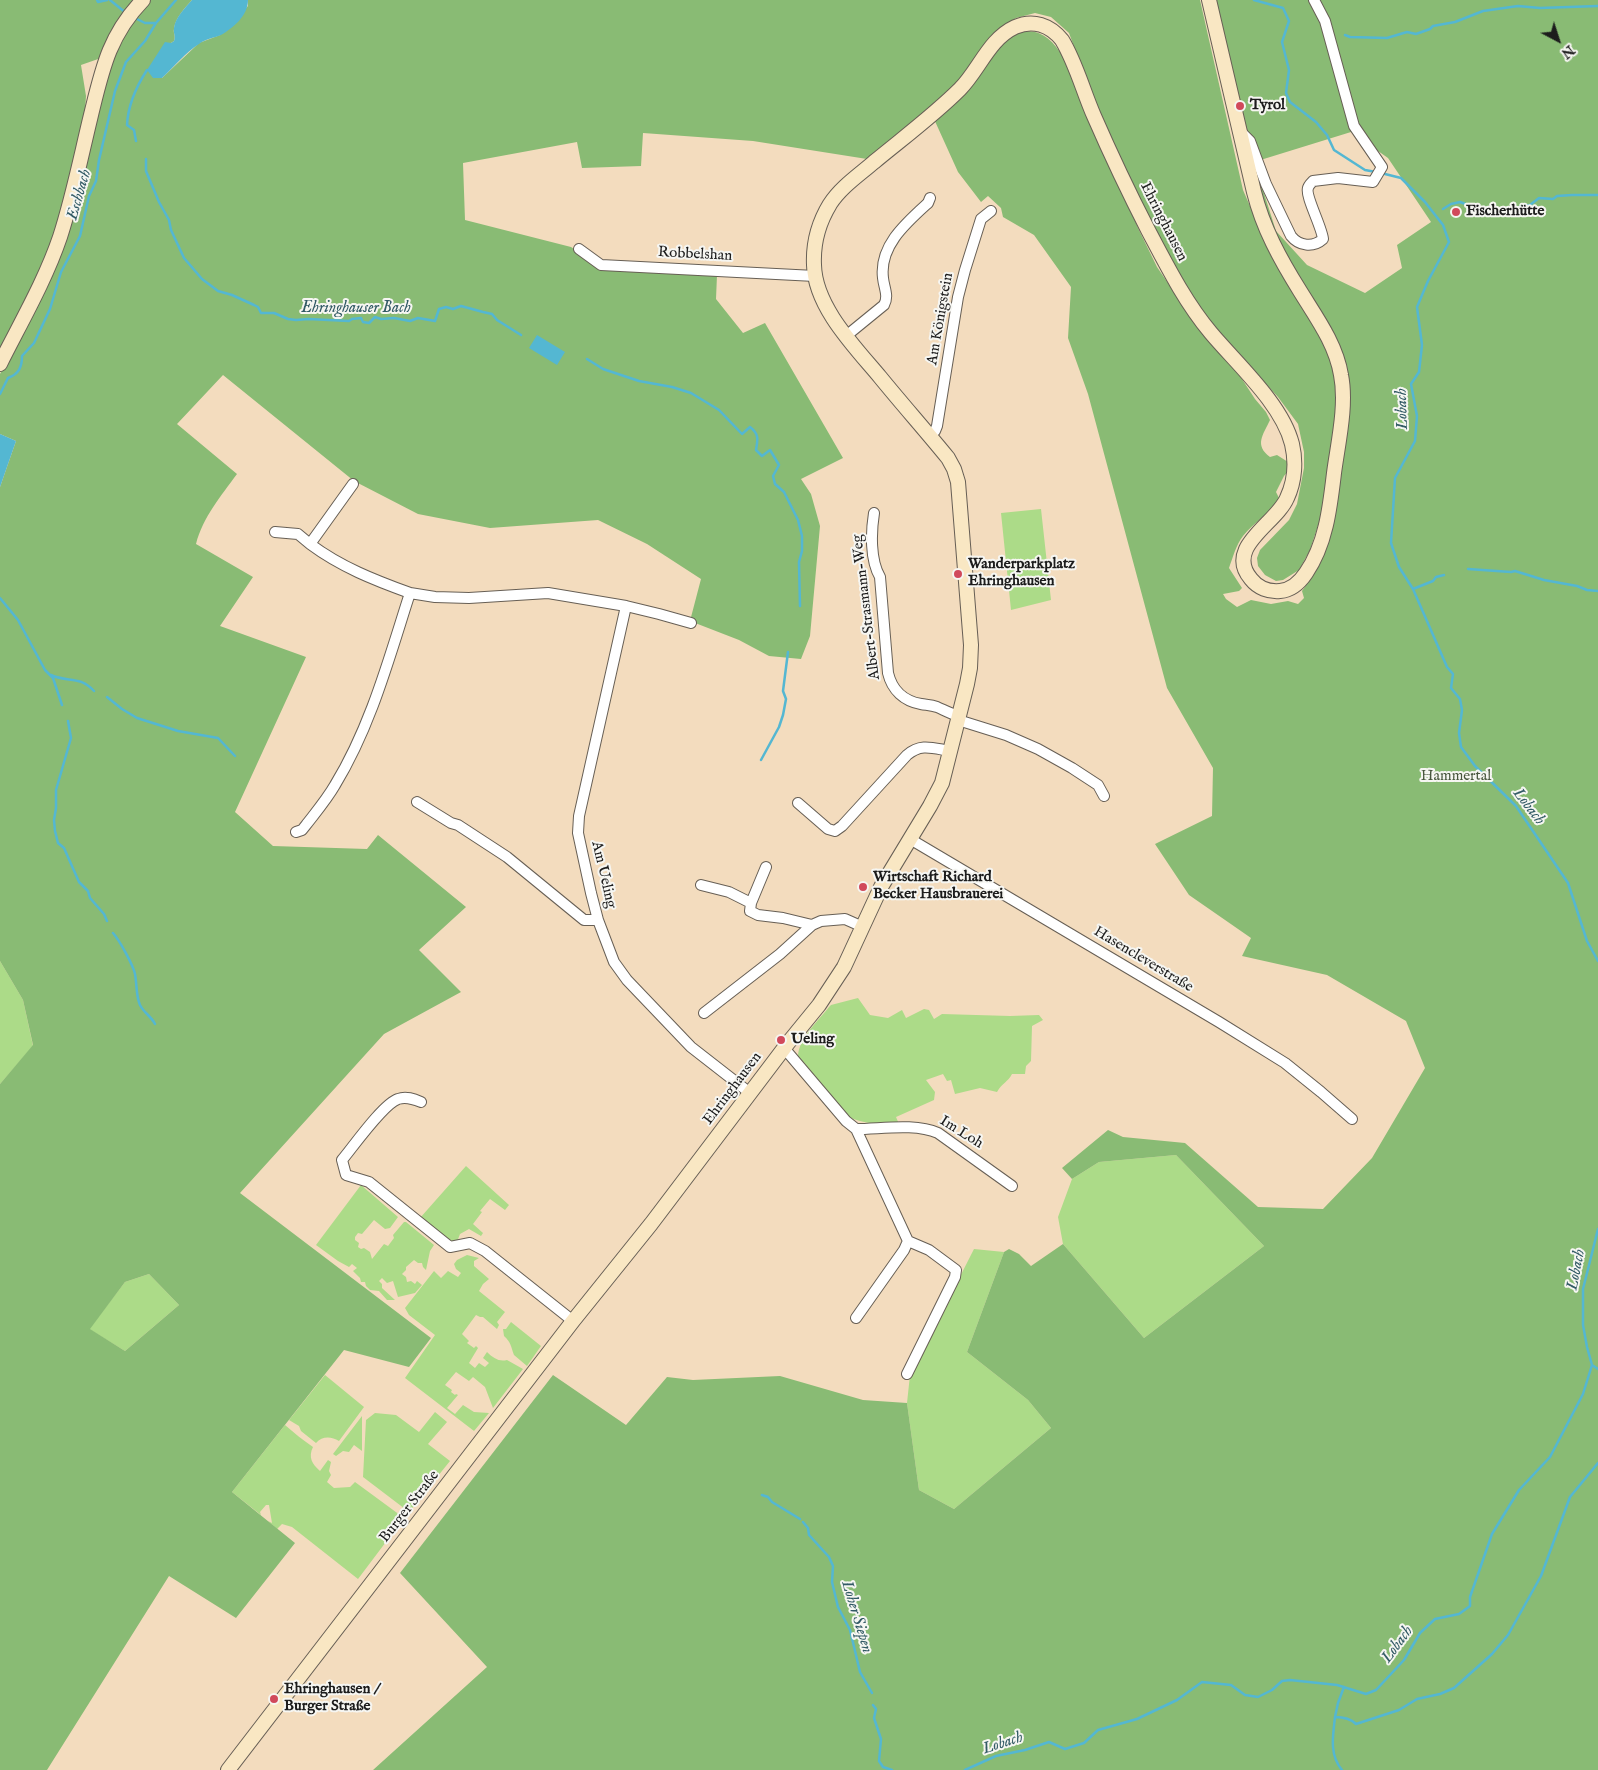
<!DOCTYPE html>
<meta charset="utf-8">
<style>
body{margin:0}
#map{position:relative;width:1598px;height:1770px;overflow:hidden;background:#f3dcbe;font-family:"IM FELL English",serif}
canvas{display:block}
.north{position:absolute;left:1533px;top:15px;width:50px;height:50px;-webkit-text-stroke:4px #f6f6f2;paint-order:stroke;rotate:140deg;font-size:14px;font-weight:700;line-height:20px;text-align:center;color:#1c1c1c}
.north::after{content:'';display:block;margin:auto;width:18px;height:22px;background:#1c1c1c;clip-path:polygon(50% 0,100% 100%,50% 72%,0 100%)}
</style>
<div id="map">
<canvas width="1598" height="1770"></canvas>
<div class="north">N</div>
</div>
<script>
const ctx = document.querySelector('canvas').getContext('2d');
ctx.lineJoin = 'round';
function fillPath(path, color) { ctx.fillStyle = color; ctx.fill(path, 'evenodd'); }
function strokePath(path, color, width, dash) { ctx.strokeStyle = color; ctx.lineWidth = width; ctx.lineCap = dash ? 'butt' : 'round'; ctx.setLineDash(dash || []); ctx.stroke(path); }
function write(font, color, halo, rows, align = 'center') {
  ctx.font = font + ' "IM FELL English",serif'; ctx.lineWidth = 4; ctx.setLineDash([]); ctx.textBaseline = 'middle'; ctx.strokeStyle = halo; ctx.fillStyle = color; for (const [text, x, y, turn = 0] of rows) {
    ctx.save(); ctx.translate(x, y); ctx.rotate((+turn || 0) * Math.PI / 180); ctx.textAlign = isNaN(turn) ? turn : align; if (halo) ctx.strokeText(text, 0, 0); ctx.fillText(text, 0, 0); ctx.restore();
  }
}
fillPath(new Path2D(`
 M1041,509L1051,600L1011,610L1001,513Z
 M0,961L23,1000L33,1046L0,1084Z
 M858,998L870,1015L888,1018L902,1010L906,1018L924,1009L929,1010L934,1019L942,1014L1010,1016L1039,1015L1043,1020L1032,1026L1031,1061L1026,1066L1025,1074H1012C1008,1082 1002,1083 997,1092L980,1088L955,1094L951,1080L947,1081L943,1074L926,1080L935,1092L934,1100L896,1117L899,1124C882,1125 864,1124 849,1117L798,1056C799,1038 818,1021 829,1007L831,1005Z
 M1176,1155L1264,1246L1144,1338L1063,1244L1058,1217L1072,1179L1099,1162Z
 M466,1166L509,1205L505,1210L490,1199L480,1211L482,1212L473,1224L483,1233L481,1236L469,1229L460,1234L457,1242C444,1241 430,1226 420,1218Z
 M361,1185L398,1217L390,1228L385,1229L374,1220L362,1234L358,1233L355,1237V1240L359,1243L358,1247L361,1249L364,1248L370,1252L372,1259L384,1244L388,1246L394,1238L393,1235L404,1222H406L434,1245L430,1251L426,1270L423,1267L422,1263H418L414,1260L406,1267V1270L402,1274L406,1277L407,1282L411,1281L415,1284L417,1281L422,1285L415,1293L398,1297L393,1281L387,1283L382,1278L379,1281L382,1284V1288L395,1300H387L379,1291L370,1290L366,1286L365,1282H361L360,1278L353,1271L357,1268L352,1264L349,1267L338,1261L316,1245Z
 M974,1249L1004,1252L967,1352L1028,1400L1051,1428L954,1509L919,1490L907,1403L910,1375Z
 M467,1255L479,1258L474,1261V1266L489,1279L483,1284L479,1291L505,1312L497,1322L499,1325L497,1329L483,1317H480L476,1315L462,1334L469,1341L467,1343L474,1348L476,1346L478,1348L469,1363L475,1368L479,1363L485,1367L489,1363L483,1358L487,1352C493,1358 499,1362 507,1360L523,1369L493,1408L485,1387L473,1377L469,1381L456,1372L445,1385L452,1390L451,1392L455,1395L456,1394L458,1395L447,1408L455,1414L463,1405L474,1412L489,1413L474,1431L405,1378L435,1335L409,1315L405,1308L434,1271L441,1278L448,1271L458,1277L461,1273L456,1269L454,1264L457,1260Z
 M149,1274L179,1305L125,1351L89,1329L125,1282Z
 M511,1322L541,1346L527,1366L514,1355C511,1347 511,1342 504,1336L503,1329H506Z
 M325,1375L364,1407L339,1441C331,1436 322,1436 316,1443L301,1431L299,1426L289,1420Z
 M435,1412L447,1422L428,1444L450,1461L409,1512L363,1477L366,1420L375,1413L396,1415L419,1432Z
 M362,1416V1451L354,1445L349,1452L343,1451L336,1456L333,1454Z
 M285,1425C294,1433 303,1440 313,1447C308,1457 312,1464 320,1471L328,1460L331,1462L329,1471L331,1475L327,1482L334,1488L350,1487L355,1482L404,1518L358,1579L292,1527L282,1524L277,1529L268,1521L272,1523L269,1505H266L260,1512L261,1515L232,1492Z`), '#acdb88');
fillPath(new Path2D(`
 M0,0H137L101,58L81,65L86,96L84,127L57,230L47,256L0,353Z
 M151,0H192C185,8 175,18 174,29C173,33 176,36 174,41L171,43L153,78H162L199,43L220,35L248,6V0H1200L1243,190L1269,250L1329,353L1338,392L1323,510L1310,550L1299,570L1283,580L1276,581L1265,575L1258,566L1257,558L1260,550L1289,520L1297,504L1304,468V452L1298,424L1278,397L1201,314L1159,241L1103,125L1069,33L1051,17L1035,13L1016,18L1003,26L990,38L969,69L948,94L867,159L753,141L643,133L641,166L582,168L577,142L463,163L465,220L571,247L601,267L717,275L716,299L743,333L765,323L843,458L801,479L811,494L820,526L810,636L801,659L769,656L739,640L690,621L701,579L647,544L598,520L490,528L418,514L354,481L223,375L177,424L237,474C221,496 203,517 196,544L253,577L220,626L306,657L235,812L273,846L367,849L378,835L466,907L419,950L461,992L384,1034L240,1193L431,1338L409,1367L344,1350L232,1492L295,1543L236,1618L169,1576L47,1770H0V1084L33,1045L23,1000L0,961V487L16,441L0,434V374L41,292L82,177L114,51L126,30ZM149,1274L179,1305L125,1351L90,1329L125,1282Z
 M1214,0H1598V1770H373L487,1667L400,1573L553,1375L626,1425L667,1377L693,1380L780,1376L863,1400L907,1403L919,1490L954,1509L1051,1428L1028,1400L967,1352L1004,1252L1009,1249L1019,1254L1031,1266L1063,1244L1144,1338L1264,1246L1176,1155L1099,1162L1072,1179L1062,1168L1108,1130L1123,1137L1185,1143L1258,1207L1323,1209L1372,1158L1425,1068L1406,1021L1327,975L1242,956L1251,938L1189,895L1155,844L1212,816L1213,768L1167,688L1088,394L1068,338L1071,287L1034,235L1003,217L1001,208L988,196L981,202L958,172L934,119L1003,43C1029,21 1048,32 1064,58L1126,197L1138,228L1157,267L1189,314L1240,376L1255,399L1266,412L1270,420C1263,435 1254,445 1270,457L1277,455L1288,462L1289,470L1284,476L1276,492L1280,500C1269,514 1254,522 1243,536C1236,545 1233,557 1229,568L1242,588L1239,591L1223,594L1226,599L1237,607L1251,600L1271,604L1288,601L1298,604L1304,598L1302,591L1316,571L1324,551L1348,387L1265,214ZM1351,132L1388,158L1431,222L1397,245L1402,268L1365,293L1307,265L1276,231L1254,162Z`), '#89bb74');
fillPath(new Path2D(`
 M192,0H248C248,16 233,28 221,35C214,38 205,39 199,44C185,53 174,67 162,78H153L147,70L165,42L171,43L174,41C176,36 173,33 174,28C175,18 185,8 192,0Z
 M537,335L565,352L557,365L529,348Z
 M0,434L16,441L0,487Z`), '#54b7d2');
strokePath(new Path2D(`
 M97,0L98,2L107,0
 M110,0L126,13
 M1254,0L1283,8L1289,21L1282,42L1289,70L1286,93L1290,102L1316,122L1327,135L1334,150L1365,170L1376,172
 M133,17L145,23H156
 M1345,35L1350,37L1387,38L1407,32L1416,34L1430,29L1433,26L1455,22L1483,11L1518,6L1540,8L1598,6
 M136,141L134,130L127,125C128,104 136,87 147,70
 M146,159V171L159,202L169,220L171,230L184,258L202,279L218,291L232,295L254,305L258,307L261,313H274L288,319L296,320L308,319L349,321L352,319L361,318L363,322L369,323L375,317L381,319L394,318L410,321L418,318L435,321L439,309L446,307L453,309L461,306L483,312L492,314L497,320L521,335
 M1381,173L1401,178L1425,202L1443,225L1449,242L1428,281L1417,307L1422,345L1419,372L1411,384L1417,416L1415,441L1395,478L1391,543L1399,567L1413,589L1447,667L1453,674L1451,688L1460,699L1462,710L1459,733L1461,747L1475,766L1516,806L1568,883L1587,941L1598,961
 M1443,209L1451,204L1460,202L1476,208L1509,209L1530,205L1539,198L1553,199L1557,196L1572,195H1598
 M587,359L603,369L639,381L672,387L691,393L719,410L742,434L750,427C759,434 758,439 756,450L762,456L770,450L779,465L773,476L775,484L784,492L798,520L802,536V551L799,562L800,606
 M0,394L8,378C19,374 22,367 22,356L34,343L50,309L61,272L80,236L89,196L96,181L99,160L115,91L126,62L145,41L156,23L176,0
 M1468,569L1511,572L1515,571L1544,580L1577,586L1587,590L1598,591
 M1413,589L1433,581L1436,577L1444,575
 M0,598L18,620L45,670L53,678L62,705
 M51,675C68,683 79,675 94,691
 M107,697L122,709L137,718L178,731L218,738L235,756
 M68,721L71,738L56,790V808L54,820L55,831L58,843L64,848L79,882L88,891L90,898L104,914L107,921
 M761,760L779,727L783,715L786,699L783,691L788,652
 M113,933C120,941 133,965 135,974C137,985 136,996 140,1005C144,1013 151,1016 155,1024
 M1592,1365L1598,1369
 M762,1495L768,1497L772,1502L800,1519
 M803,1522L808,1528L809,1535L829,1557L833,1566L832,1582L838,1607L850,1630L860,1672L872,1693
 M1344,1687L1338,1703L1335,1717C1343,1717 1350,1718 1356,1724L1399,1710L1417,1699L1440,1694L1454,1688L1492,1654L1508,1635L1541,1576L1570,1497L1598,1463
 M873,1705L876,1709L874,1718L881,1739L879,1761L883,1767L892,1770
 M1335,1717C1333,1735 1329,1755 1342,1770
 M965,1770L996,1756L1025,1750L1049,1742L1065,1749L1084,1743L1098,1730L1137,1719L1177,1700L1202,1682L1231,1685L1245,1695L1258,1697L1272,1690L1282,1681L1290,1680L1337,1685L1366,1694L1376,1690L1404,1660L1420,1633L1435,1619L1459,1614L1470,1606V1597L1492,1534L1519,1490L1550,1457L1583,1394L1592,1365L1587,1347L1583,1325V1289L1598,1229`), '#54b7d2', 2.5);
const minor = new Path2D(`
 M1241,132L1250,141L1266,184L1291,236C1299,246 1313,248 1323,239C1322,227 1305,196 1308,188C1308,186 1312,182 1313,181L1338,178L1373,182L1382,167L1354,126L1325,21L1314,0
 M579,249L601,265L815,276
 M846,336L884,305C889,296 884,288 883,278C879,246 906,223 928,203L930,198
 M929,436L935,431L937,426L958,297L965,270L981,219L991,211
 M353,484L310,544C341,567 374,580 410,593
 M874,513C871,532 870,560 880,577L888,673C892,690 904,701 921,704C926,705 931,705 937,707C944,710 951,714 959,716
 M275,532L298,534L310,544
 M626,606L659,614L691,623
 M958,720L1006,735L1038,749L1072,768L1098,785L1104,796
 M417,802L451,823L458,825L507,857L584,920H598
 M798,803L828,829L835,831L842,826L907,755C921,743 932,748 950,751
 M296,832L302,830L306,825C316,812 327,799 335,785C371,726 389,658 410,593L435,597L469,598L548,593L626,606L579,816L578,833L591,893L598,920L614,962L627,980L691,1047L750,1093
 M910,839L1219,1022L1285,1063L1321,1092L1352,1119
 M701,885L729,892L751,903L750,911L758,915L783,918L812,925
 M751,903L766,867
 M704,1013L780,954L812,925L821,921L845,919L863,927
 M784,1048L846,1121L856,1129C881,1129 915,1123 938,1133L1012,1186
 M421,1102C414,1099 406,1096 398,1099C383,1104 353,1147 342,1160L346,1175L369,1182L450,1247L470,1243L485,1251L573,1321
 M856,1129L908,1241L904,1250L856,1318
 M907,1374L955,1277L956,1270L929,1250L908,1241`);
const secondary = new Path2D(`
 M0,364C21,322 45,281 60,237C73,197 81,156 91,115C102,70 109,35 143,0
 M228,1770L573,1321L651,1224L788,1043L819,1005L844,967L881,887L930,806L942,783L967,684L970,668L971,645L958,482L954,469L948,458C926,431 902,404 880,377C855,347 815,307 814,265C813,244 819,222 830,204C841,187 859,175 874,162C903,138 934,115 960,89C979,70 989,39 1015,27C1033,19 1050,25 1062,40C1076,63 1083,91 1094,116C1111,155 1129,193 1148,230C1167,266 1185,302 1211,333C1237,364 1282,404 1292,444C1296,461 1295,481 1287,498C1276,524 1224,547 1251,579C1258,588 1269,592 1280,591C1292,590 1300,582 1306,573C1326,544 1330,507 1334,473C1338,443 1347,405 1341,375C1336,344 1316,317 1300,291C1280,259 1263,228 1254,192L1209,0`);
strokePath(minor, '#675f55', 12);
strokePath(secondary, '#675f55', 16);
strokePath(minor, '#fff', 10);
strokePath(secondary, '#f9e7c3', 14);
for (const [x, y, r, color] of [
 [1240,106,5,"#d1495b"],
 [1456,212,5,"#d1495b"],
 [958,574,5,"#d1495b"],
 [863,887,5,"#d1495b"],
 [781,1040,5,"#d1495b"],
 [274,1699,5,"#d1495b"]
]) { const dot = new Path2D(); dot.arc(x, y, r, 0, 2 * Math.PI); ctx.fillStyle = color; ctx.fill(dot); strokePath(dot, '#f6f6f2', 2); }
write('bold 15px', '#1c1c1c', '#f6f6f2', [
 ["Tyrol",1250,106],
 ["Fischerhütte",1466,212],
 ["Wanderparkplatz",968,565],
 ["Ehringhausen",968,582],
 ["Wirtschaft Richard",873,878],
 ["Becker Hausbrauerei",873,895],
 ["Ueling",791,1040],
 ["Ehringhausen /",284,1690],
 ["Burger Straße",284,1707]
], 'left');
write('15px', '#1c1c1c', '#f6f6f2', [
 ["Ehringhausen",1163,222,63],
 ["Robbelshan",695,255,3],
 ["Am Königstein",941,319,-80],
 ["Albert-Strasmann-Weg",867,607,-97],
 ["Am Ueling",603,875,77],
 ["Hasencleverstraße",1143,960,31],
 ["Ehringhausen",733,1089,-53],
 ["Im Loh",961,1133,32],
 ["Burger Straße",410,1507,-52]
]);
write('15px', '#47553c', '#f6f6f2', [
 ["Hammertal",1456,777]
]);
write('italic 16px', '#325a65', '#f6f6f2', [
 ["Eschbach",80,195,-74],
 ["Ehringhauser Bach",356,309],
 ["Lobach",1403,409,-92],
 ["Lobach",1528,807,52],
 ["Lobach",1577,1270,-79],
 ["Loher Siepen",856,1617,73],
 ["Lobach",1398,1645,-54],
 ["Lobach",1003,1744,-18]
]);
</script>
